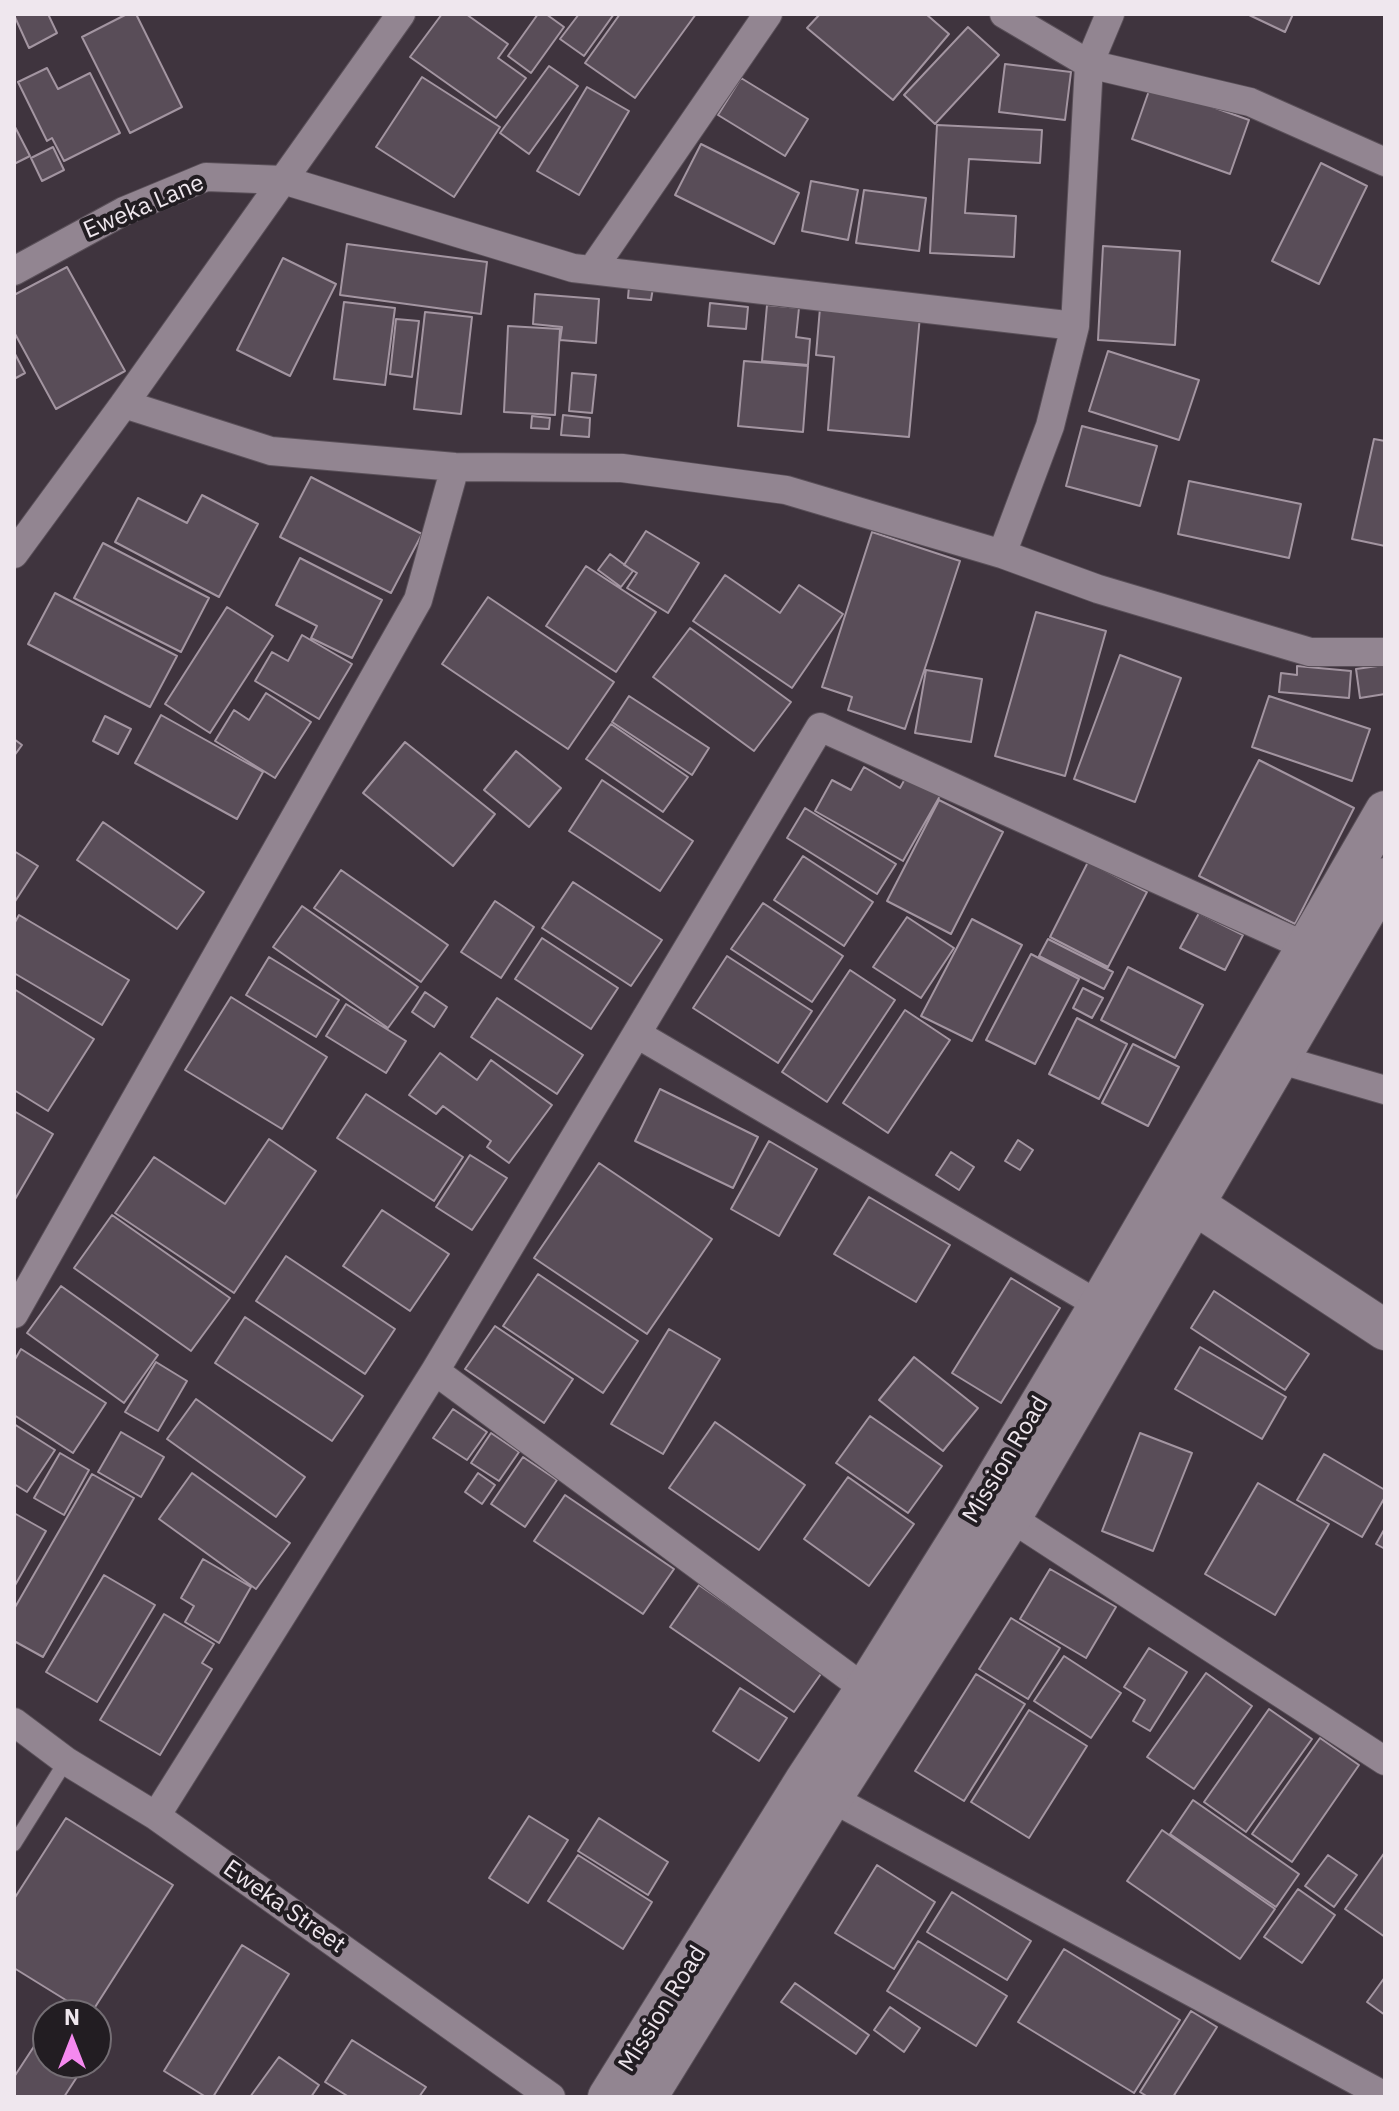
<!DOCTYPE html>
<style>
body{margin:0}
#map{position:relative;width:1399px;height:2111px;overflow:hidden;background:#3f343e;font-family:"IBM Plex Sans",sans-serif}
canvas{display:block}
.frame{position:absolute;inset:0;border:16px solid #efe7ee;pointer-events:none}
.north{position:absolute;left:32px;top:1999px;width:80px;height:80px;box-sizing:border-box;background:#221d22;border:2px solid #746e74;border-radius:50%;rotate:0deg;font-size:22px;font-weight:700;line-height:32px;text-align:center;color:#efe7ee}
.north::after{content:'';display:block;margin:auto;width:28px;height:36px;background:#f589ef;clip-path:polygon(50% 0,100% 100%,50% 72%,0 100%)}
</style>
<div id="map">
<canvas width="1399" height="2111"></canvas>
<div class="frame"></div>
<div class="north">N</div>
</div>
<script>
const ctx = document.querySelector('canvas').getContext('2d');
ctx.lineJoin = 'round';
function fillPath(path, color) { ctx.fillStyle = color; ctx.fill(path, 'evenodd'); }
function strokePath(path, color, width, dash) { ctx.strokeStyle = color; ctx.lineWidth = width; ctx.lineCap = dash ? 'butt' : 'round'; ctx.setLineDash(dash || []); ctx.stroke(path); }
function write(font, color, halo, rows, align = 'center') {
  ctx.font = font + ' "IBM Plex Sans",sans-serif'; ctx.lineWidth = 8; ctx.setLineDash([]); ctx.textBaseline = 'middle'; ctx.strokeStyle = halo; ctx.fillStyle = color; for (const [text, x, y, turn = 0] of rows) {
    ctx.save(); ctx.translate(x, y); ctx.rotate((+turn || 0) * Math.PI / 180); ctx.textAlign = isNaN(turn) ? turn : align; if (halo) ctx.strokeText(text, 0, 0); ctx.fillText(text, 0, 0); ctx.restore();
  }
}
const building = new Path2D(`
 M48,14L57,33L29,48L14,15Z
 M127,14H136L182,107L130,133L82,37Z
 M442,14H466L508,44L498,58L526,78L496,118L410,57Z
 M538,14H546L564,27L531,73L508,56Z
 M579,14H614L584,56L560,39Z
 M620,14H696L635,98L585,63Z
 M820,14H926L949,34L893,100L807,28Z
 M1247,14H1293L1285,32Z
 M968,27L999,55L935,124L904,95Z
 M1005,64L1071,72L1065,120L999,112Z
 M549,66L578,86L529,154L500,133Z
 M47,68L58,89L90,73L120,133L64,161L52,138L47,141L18,82Z
 M422,77L500,127L454,197L376,147Z
 M741,78L808,119L785,156L718,115Z
 M1151,85L1249,120L1230,174L1132,139Z
 M587,87L629,111L579,195L537,171Z
 M14,125L30,156L14,164Z
 M937,125L1042,130L1040,163L969,159L965,213L1016,216L1014,257L930,253Z
 M701,144L799,193L774,244L675,195Z
 M53,147L64,170L42,181L31,158Z
 M1321,163L1367,186L1319,284L1272,261Z
 M811,181L858,190L848,240L802,231Z
 M864,190L926,198L919,251L856,243Z
 M347,244L487,262L481,314L340,295Z
 M1103,246L1180,251L1175,345L1098,340Z
 M283,258L336,284L290,376L237,350Z
 M67,267L125,371L56,409L14,332V295Z
 M629,286L653,288L651,300L628,298Z
 M535,294L599,299L596,343L560,340L562,327L533,324Z
 M344,302L395,308L385,385L334,379Z
 M710,303L748,307L746,329L708,326Z
 M767,305L799,308L796,337L810,339L808,365L762,361Z
 M820,308L920,316L909,437L828,430L834,357L816,355Z
 M425,312L472,317L461,414L414,409Z
 M396,319L419,321L412,377L390,374Z
 M508,326L560,329L555,415L504,412Z
 M1108,351L1199,380L1179,440L1089,411Z
 M14,352L25,373L14,379Z
 M744,361L808,366L803,432L738,426Z
 M572,373L596,375L592,413L569,411Z
 M563,415L590,418L589,437L561,435Z
 M532,416L550,418L549,429L531,428Z
 M1082,426L1157,446L1140,506L1066,486Z
 M1374,439L1385,441V546L1352,539Z
 M311,477L422,534L391,593L280,537Z
 M1189,481L1301,504L1289,558L1178,534Z
 M202,495L258,524L219,597L115,542L138,498L187,523Z
 M646,531L699,563L668,613L627,588L637,573L624,565Z
 M872,532L960,561L905,729L848,710L852,697L822,687Z
 M103,543L209,598L181,652L74,598Z
 M610,554L633,571L621,587L598,570Z
 M300,558L382,600L352,658L311,638L317,626L276,605Z
 M586,566L656,612L616,672L546,626Z
 M725,575L780,613L799,585L843,614L792,688L693,621Z
 M55,593L177,656L150,707L28,644Z
 M488,597L614,682L568,749L442,664Z
 M227,607L273,636L210,733L165,704Z
 M1036,612L1106,631L1065,776L995,756Z
 M690,628L791,702L754,751L653,677Z
 M302,635L352,664L319,719L255,681L272,652L288,661Z
 M1120,655L1181,678L1135,802L1074,779Z
 M1385,665V694L1360,698L1356,669Z
 M1297,666L1351,671L1349,698L1279,692L1281,673L1297,675Z
 M926,670L982,679L971,742L915,733Z
 M266,693L311,722L275,778L215,741L234,710L249,720Z
 M629,696L709,748L692,775L612,722Z
 M1269,696L1370,729L1352,781L1252,747Z
 M161,715L263,772L237,819L135,763Z
 M105,716L131,729L118,754L93,741Z
 M611,724L688,777L663,812L586,759Z
 M14,739L22,745L14,756Z
 M405,742L495,814L453,866L363,793Z
 M516,751L561,788L529,827L484,790Z
 M1259,760L1354,808L1295,924L1199,876Z
 M864,767L900,788L906,777L940,796L903,861L815,811L832,780L851,790Z
 M602,780L693,841L660,891L569,831Z
 M939,800L1003,832L951,934L887,901Z
 M805,808L896,864L877,894L787,838Z
 M103,822L204,892L177,929L77,860Z
 M14,851L38,866L14,903Z
 M803,856L873,902L844,946L774,900Z
 M1088,862L1147,892L1108,967L1050,937Z
 M341,870L448,945L421,982L314,908Z
 M573,882L662,940L631,986L542,928Z
 M495,901L534,927L501,978L461,952Z
 M763,903L843,956L812,1002L731,949Z
 M302,906L418,987L388,1028L273,947Z
 M1199,913L1243,935L1225,970L1180,948Z
 M19,915L129,980L102,1025L14,973V924Z
 M907,917L954,948L921,998L873,967Z
 M972,919L1022,945L972,1041L921,1016Z
 M542,938L618,988L591,1029L515,979Z
 M1048,939L1113,972L1104,989L1039,956Z
 M1031,954L1079,979L1035,1064L986,1040Z
 M727,956L812,1011L778,1063L693,1008Z
 M269,957L339,1000L316,1037L246,995Z
 M1128,967L1203,1005L1175,1058L1101,1020Z
 M850,970L895,1000L827,1102L782,1072Z
 M1083,988L1103,998L1092,1018L1073,1008Z
 M14,989L94,1039L48,1111L14,1090Z
 M425,992L447,1007L434,1027L412,1012Z
 M231,997L327,1057L282,1129L185,1070Z
 M497,998L583,1055L557,1094L471,1037Z
 M346,1004L406,1041L386,1073L326,1036Z
 M905,1010L950,1040L888,1133L843,1103Z
 M1077,1018L1127,1044L1099,1099L1049,1074Z
 M1133,1044L1179,1067L1148,1126L1102,1103Z
 M440,1053L477,1080L491,1060L552,1105L509,1163L487,1147L491,1141L443,1106L436,1114L409,1095Z
 M660,1089L758,1137L733,1188L635,1141Z
 M366,1094L463,1157L434,1201L337,1138Z
 M14,1111L53,1134L14,1201Z
 M269,1139L316,1171L234,1293L115,1213L154,1157L225,1204Z
 M1018,1140L1033,1150L1020,1170L1005,1161Z
 M769,1141L817,1169L779,1236L731,1209Z
 M951,1152L974,1167L959,1190L936,1175Z
 M470,1155L507,1178L472,1230L436,1207Z
 M599,1163L712,1239L647,1334L534,1258Z
 M869,1197L950,1245L916,1302L834,1254Z
 M382,1210L449,1254L410,1311L343,1266Z
 M112,1215L230,1298L191,1351L74,1268Z
 M286,1256L395,1329L365,1374L256,1301Z
 M538,1274L638,1341L603,1393L503,1326Z
 M1011,1278L1060,1308L1001,1403L952,1373Z
 M61,1286L158,1355L124,1403L27,1333Z
 M1214,1291L1309,1354L1285,1390L1191,1328Z
 M245,1317L363,1396L332,1441L215,1363Z
 M495,1326L573,1379L544,1423L465,1369Z
 M669,1329L720,1359L663,1454L611,1424Z
 M1200,1347L1286,1397L1262,1439L1175,1389Z
 M21,1349L106,1403L73,1453L14,1415V1361Z
 M914,1357L978,1408L943,1451L879,1400Z
 M156,1362L187,1381L158,1431L125,1412Z
 M196,1399L305,1477L276,1517L167,1439Z
 M453,1409L487,1432L467,1460L433,1438Z
 M870,1416L942,1466L908,1513L836,1463Z
 M715,1422L805,1485L759,1550L669,1488Z
 M14,1424L55,1450L27,1492L14,1484Z
 M121,1432L164,1457L141,1497L98,1472Z
 M491,1433L519,1452L499,1481L471,1463Z
 M1140,1433L1192,1453L1153,1551L1102,1531Z
 M60,1453L89,1470L64,1515L34,1498Z
 M1324,1454L1385,1490V1497L1362,1537L1297,1500Z
 M523,1457L557,1480L525,1527L491,1504Z
 M192,1473L290,1543L256,1589L159,1519Z
 M478,1473L495,1485L482,1504L465,1492Z
 M92,1474L134,1498L43,1657L14,1641V1609Z
 M848,1477L914,1524L869,1586L804,1539Z
 M1258,1483L1329,1524L1275,1615L1205,1574Z
 M565,1495L674,1569L643,1614L534,1541Z
 M14,1513L46,1531L14,1587Z
 M1385,1528V1549L1376,1544Z
 M203,1559L251,1587L219,1643L185,1622L194,1606L181,1598Z
 M1050,1569L1116,1607L1086,1658L1020,1619Z
 M104,1575L155,1605L97,1702L46,1672Z
 M699,1585L823,1671L794,1712L670,1627Z
 M164,1614L214,1644L202,1663L212,1669L160,1755L100,1720Z
 M1011,1618L1060,1648L1028,1699L979,1669Z
 M1149,1648L1187,1672L1150,1731L1133,1721L1145,1700L1124,1687Z
 M1064,1656L1121,1693L1091,1738L1034,1701Z
 M1206,1673L1252,1706L1194,1789L1147,1757Z
 M976,1674L1025,1704L964,1801L915,1771Z
 M740,1688L787,1718L759,1761L713,1731Z
 M1269,1709L1312,1739L1246,1832L1204,1802Z
 M1029,1710L1087,1746L1029,1838L971,1802Z
 M1320,1738L1359,1765L1292,1862L1252,1834Z
 M1193,1800L1299,1874L1276,1907L1170,1834Z
 M529,1816L568,1840L528,1903L489,1878Z
 M66,1818L173,1885L90,2015L14,1968V1899Z
 M599,1818L668,1862L648,1895L578,1851Z
 M1162,1830L1275,1909L1240,1959L1127,1881Z
 M1385,1852V1937L1345,1909Z
 M578,1855L652,1902L623,1949L548,1901Z
 M1328,1855L1357,1875L1334,1907L1305,1886Z
 M877,1865L935,1902L894,1969L835,1933Z
 M1298,1889L1335,1915L1302,1963L1264,1937Z
 M952,1892L1031,1941L1007,1980L927,1932Z
 M918,1941L1007,1996L976,2046L887,1991Z
 M242,1945L289,1974L213,2097H206L164,2071Z
 M1064,1949L1180,2020L1134,2093L1018,2022Z
 M1385,1977V2015L1367,2002Z
 M795,1983L869,2035L856,2054L781,2002Z
 M60,2006L74,2015H55Z
 M890,2007L920,2028L904,2052L874,2030Z
 M1191,2011L1217,2027L1173,2097H1148L1140,2092Z
 M48,2025V2063H86L64,2097H14V2077Z
 M96,2029L104,2035L96,2047Z
 M352,2040L426,2087L419,2097H349L325,2082Z
 M279,2057L319,2085L311,2097H250Z`);
fillPath(building, '#594d58');
strokePath(building, '#a395a1', 2);
const lane = new Path2D(`
 M14,1844L66,1761`);
const street = new Path2D(`
 M1004,14L1089,64L1250,102L1385,162
 M592,270L768,14
 M14,271L124,211L206,177L283,180L573,268L1075,326
 M124,404L271,451L455,467L622,468L786,490L1002,554L1098,589L1310,652H1385
 M14,554L124,404L401,14
 M1002,554L1050,426L1075,326L1089,64L1110,14
 M637,1034L1099,1305
 M1278,1059L1385,1090
 M14,1314L418,600L455,467
 M435,1371L865,1689
 M1011,1518L1385,1761
 M14,1722L66,1761L156,1816L551,2097
 M818,1791L1385,2096
 M156,1816L435,1371L820,727L1305,946`);
const secondary = new Path2D(`
 M1194,1204L1385,1330
 M608,2097L804,1782L865,1689L970,1521L1099,1305L1385,811
 M647,2097L832,1798L1011,1518L1385,878`);
strokePath(lane, '#5a5059', 16);
strokePath(street, '#5a5059', 30);
strokePath(secondary, '#5a5059', 42);
strokePath(lane, '#928591', 14);
strokePath(street, '#928591', 28);
strokePath(secondary, '#928591', 40);
write('24px', '#efe7ee', '#221d22', [
 ["Eweka Lane",144,207,-23],
 ["Mission Road",1006,1460,-59],
 ["Eweka Street",284,1907,35],
 ["Mission Road",663,2009,-58]
]);
</script>
